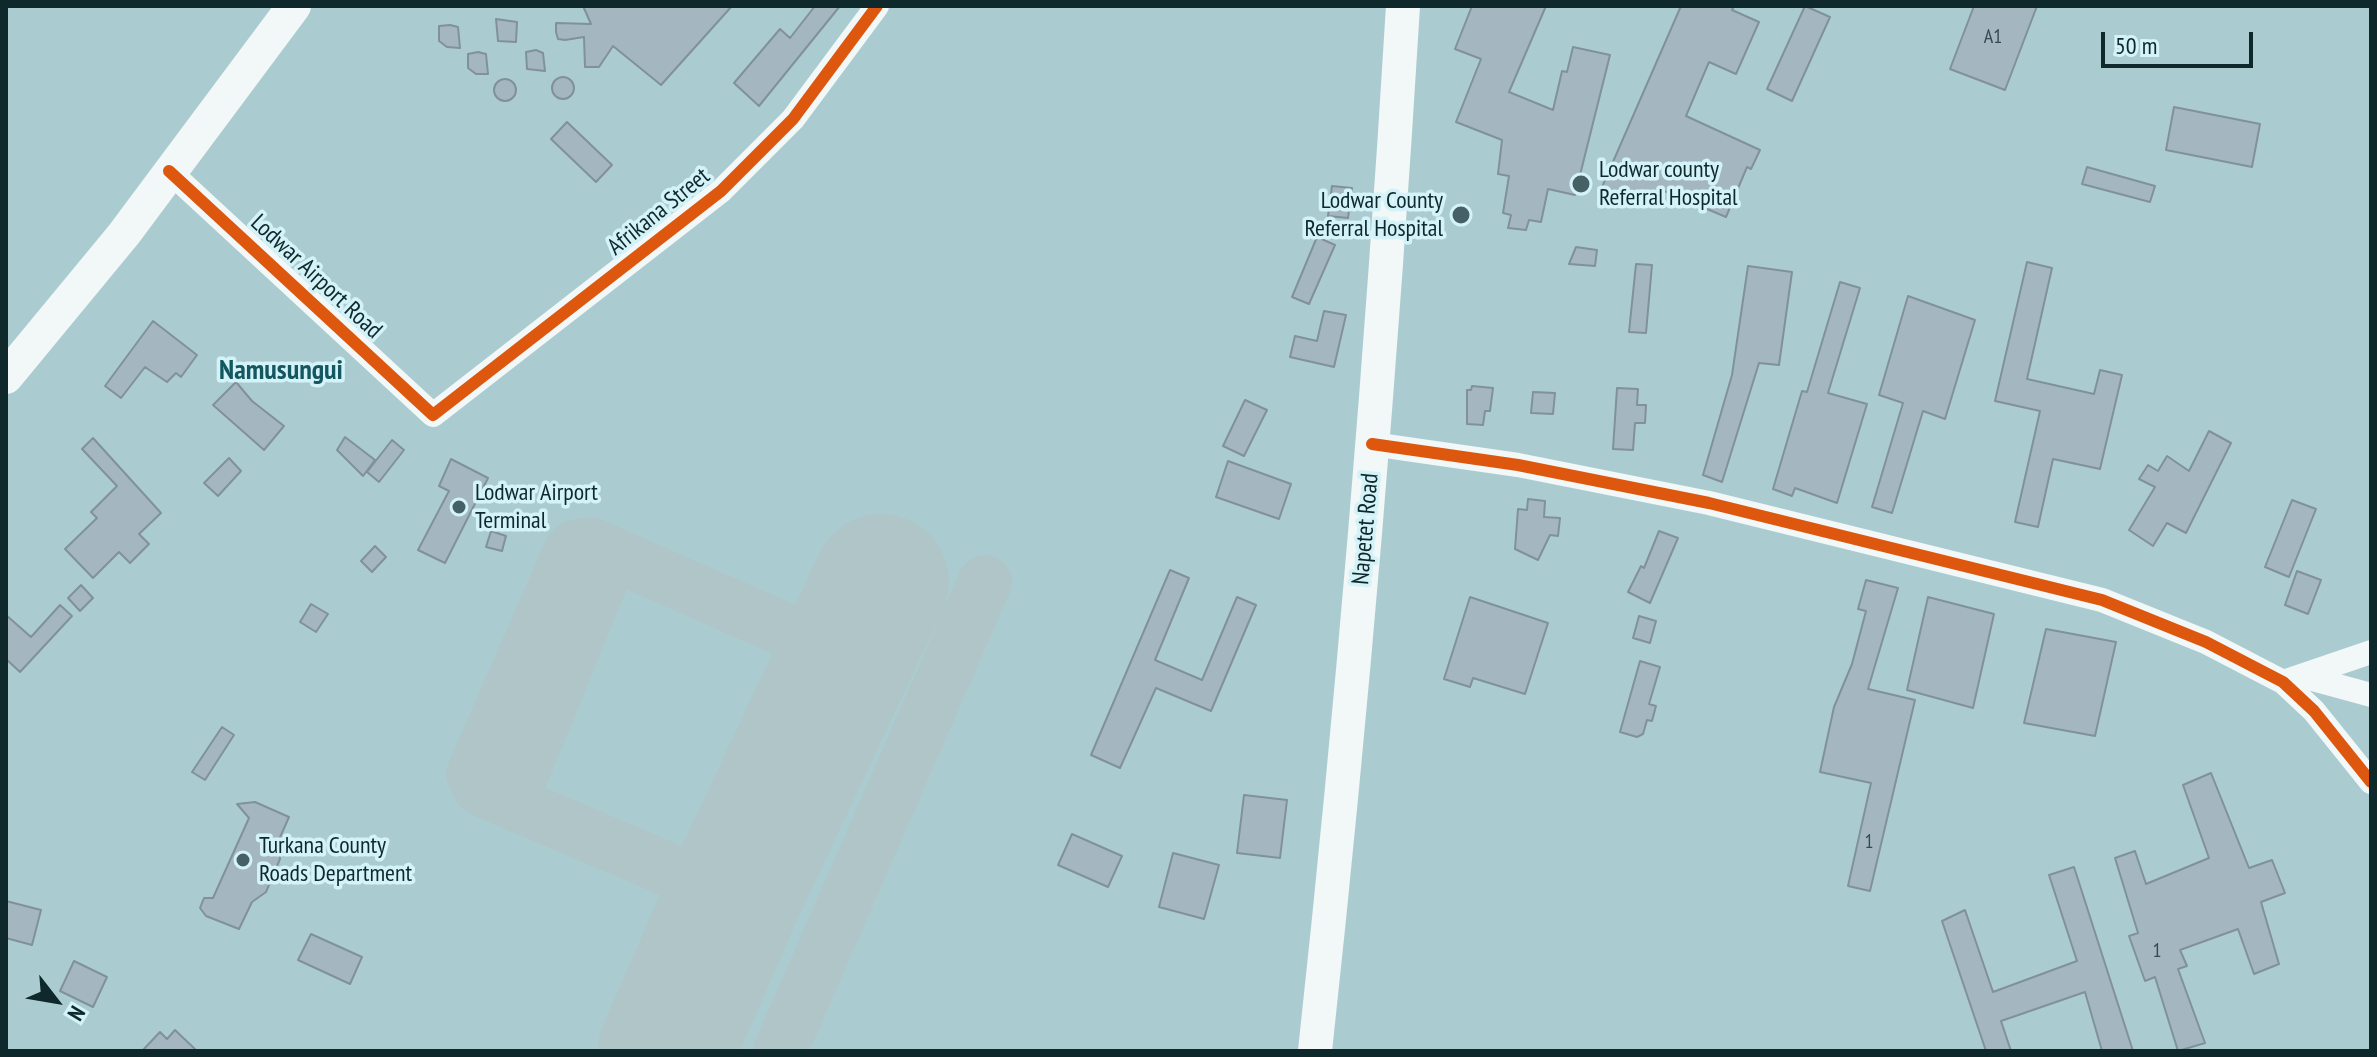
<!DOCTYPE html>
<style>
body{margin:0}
#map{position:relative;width:2377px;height:1057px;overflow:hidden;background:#aaccd1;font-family:"PT Sans Narrow",sans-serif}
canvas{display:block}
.frame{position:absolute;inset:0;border:8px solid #0e282c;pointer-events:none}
.north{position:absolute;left:16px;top:961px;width:80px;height:80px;-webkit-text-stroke:6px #d4f3f8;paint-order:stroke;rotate:121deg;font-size:22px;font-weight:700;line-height:32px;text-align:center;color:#0e282c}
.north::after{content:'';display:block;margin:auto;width:28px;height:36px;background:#0e282c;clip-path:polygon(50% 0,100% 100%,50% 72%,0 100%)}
.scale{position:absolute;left:2101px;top:32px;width:152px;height:36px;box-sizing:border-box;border:4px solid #0e282c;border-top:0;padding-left:10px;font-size:24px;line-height:28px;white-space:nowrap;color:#0e282c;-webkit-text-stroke:6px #d4f3f8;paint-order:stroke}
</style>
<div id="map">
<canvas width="2377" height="1057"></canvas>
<div class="frame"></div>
<div class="north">N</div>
<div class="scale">50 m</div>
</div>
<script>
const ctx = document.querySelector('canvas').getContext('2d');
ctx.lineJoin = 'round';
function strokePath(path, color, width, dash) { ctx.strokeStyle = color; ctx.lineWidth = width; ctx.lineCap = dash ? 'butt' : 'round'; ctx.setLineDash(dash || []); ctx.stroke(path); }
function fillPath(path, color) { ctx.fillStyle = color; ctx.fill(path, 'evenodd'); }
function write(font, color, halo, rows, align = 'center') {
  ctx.font = font + ' "PT Sans Narrow",sans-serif'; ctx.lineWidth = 7; ctx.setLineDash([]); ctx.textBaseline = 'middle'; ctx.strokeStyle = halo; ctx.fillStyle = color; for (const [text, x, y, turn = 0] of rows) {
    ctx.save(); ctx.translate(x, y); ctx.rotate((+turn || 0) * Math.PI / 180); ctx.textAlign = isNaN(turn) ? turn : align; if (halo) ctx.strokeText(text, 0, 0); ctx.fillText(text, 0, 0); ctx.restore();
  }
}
strokePath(new Path2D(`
 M518,806L517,786L606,569L622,558
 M733,897L489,793L479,787L473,774L570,552L575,547L590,544L847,657
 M780,1051L985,582`), '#b0c5c8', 54);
strokePath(new Path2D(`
 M666,1051L733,897L881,582`), '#b0c5c8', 136);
const building = new Path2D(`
 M583,6H732L661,85L613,46L599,67H585L584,37L565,40L558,39L556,32V23L591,24Z
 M815,6H840L759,106L734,83L780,29L790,38Z
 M1472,6H1546L1509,92L1553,110L1562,71L1567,72L1573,47L1610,55L1575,195L1548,189L1541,222L1529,220L1526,230L1508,228L1511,215L1503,213L1509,176L1498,174L1502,140L1456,122L1481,59L1455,49Z
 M1681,6H1734L1732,10L1759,22L1736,74L1709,62L1686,116L1760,150L1751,169L1747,167L1726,217L1662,190L1657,201L1625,188L1622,195L1602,187Z
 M1805,6L1830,17L1792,101L1767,89Z
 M1974,6H2037L2005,90L1950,69Z
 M496,19L517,22L516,42L498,41Z
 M450,25L458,27L460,48L447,47L439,41V26Z
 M536,50L543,53L545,71L527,69L526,52Z
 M478,52L486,54L488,74H476L468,68V54Z
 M552 88a11 11 0 1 1 22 0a11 11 0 1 1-22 0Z
 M494 90a11 11 0 1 1 22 0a11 11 0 1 1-22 0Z
 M2174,107L2260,124L2252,167L2166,150Z
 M567,122L612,165L596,182L551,139Z
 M2087,167L2155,186L2150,202L2082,184Z
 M1332,186L1352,188L1348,218L1328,216Z
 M1317,237L1335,245L1309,304L1292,297Z
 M1576,247L1597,250L1595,266L1569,264Z
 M2027,262L2052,268L2027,379L2094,394L2100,370L2122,375L2100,469L2053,459L2038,527L2015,522L2040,411L1995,401Z
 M1636,264L1652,265L1646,333L1629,332Z
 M1748,266L1792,272L1779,365L1759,363L1722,482L1703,475L1732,375Z
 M1840,282L1860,288L1828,393L1867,404L1837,503L1795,488L1792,496L1773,489L1802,391L1807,392Z
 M1908,296L1975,320L1945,419L1923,411L1892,513L1872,507L1903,403L1879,395Z
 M1324,311L1346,315L1334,367L1290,357L1295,336L1317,341Z
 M153,321L197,355L181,377L176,373L167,382L145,367L121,398L105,386Z
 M236,382L252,401L284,426L264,450L213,405Z
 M1472,386L1493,388L1490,411H1485L1483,425L1467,424V390H1471Z
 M1617,388L1638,389L1637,405H1646L1645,423H1635L1633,450L1613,449Z
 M1533,392L1555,393L1553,414L1531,413Z
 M1245,400L1267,410L1244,456L1223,446Z
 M2209,431L2231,443L2186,533L2167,523L2153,546L2129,530L2155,487L2139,479L2148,465L2158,471L2167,456L2189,471Z
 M345,437L375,460L363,476L337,450Z
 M93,438L161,513L139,534L149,544L130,563L119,552L93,578L65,549L97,518L91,512L117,486L82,449Z
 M392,440L404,450L379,482L367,472Z
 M229,458L241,471L218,496L204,483Z
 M451,459L488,478L445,563L418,550L449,491L439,486Z
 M1228,461L1291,484L1279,519L1216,497Z
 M1528,499L1545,501L1544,517L1560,518L1558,536L1550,535L1538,560L1515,549L1518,509L1527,510Z
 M2292,500L2316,509L2289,577L2265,567Z
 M491,531L506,536L502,551L486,547Z
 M1659,531L1678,538L1650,603L1628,592L1641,566L1644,568Z
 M375,546L386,557L372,572L361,561Z
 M1170,570L1189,578L1155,660L1202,680L1237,597L1256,605L1211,711L1156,688L1120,768L1091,755Z
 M2297,571L2321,580L2308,614L2285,605Z
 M1866,580L1898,588L1868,689L1915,700L1870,891L1848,886L1871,783L1820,772L1834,707L1852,664L1866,611L1858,609Z
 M81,585L93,598L80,611L68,598Z
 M1470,597L1548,623L1525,694L1473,678L1470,687L1444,679Z
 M1928,597L1994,614L1973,708L1907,690Z
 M311,604L328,614L316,632L300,622Z
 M60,605L72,616L20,672L6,659V615L31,637Z
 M1639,616L1656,621L1650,643L1633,638Z
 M2046,629L2116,642L2095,736L2024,723Z
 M1640,661L1660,667L1649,704L1656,706L1652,721L1647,720L1643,734L1637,737L1620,732Z
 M222,727L234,735L205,780L192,772Z
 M2211,773L2249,868L2272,860L2285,893L2261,902L2279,964L2254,974L2238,929L2180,950L2187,966L2178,969L2205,1043L2178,1051L2155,977L2145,981L2129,936L2138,933L2115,858L2135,851L2146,884L2209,858L2183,785Z
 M1244,795L1287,800L1280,858L1237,853Z
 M255,802L289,817L278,842L280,859L266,892L252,902L239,929L206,916L200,908L204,898H213L249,818L237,804Z
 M1072,834L1122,856L1108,887L1058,865Z
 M1173,853L1219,865L1204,919L1159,907Z
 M2074,867L2133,1051H2102L2085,992L2001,1021L2011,1051H1986L1942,921L1965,910L1993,992L2077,961L2049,875Z
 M6,901L41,910L32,945L6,938Z
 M311,934L362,957L350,984L298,960Z
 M74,961L107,977L93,1007L60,991Z
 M175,1030L197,1051H142L160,1032L167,1039Z`);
fillPath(building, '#a4b7c1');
strokePath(building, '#80919b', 2);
strokePath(new Path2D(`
 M169,171L433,415L721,191L793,119L877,6
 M1372,444L1518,465L1709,503L2102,600L2206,642L2283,682L2314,711L2371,782
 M2305,677L2371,695
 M2283,682L2371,652`), '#f2f7f8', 24);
strokePath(new Path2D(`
 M6,377L124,234L294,6
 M1315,1051C1353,703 1382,355 1403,6`), '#f2f7f8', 34);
strokePath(new Path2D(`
 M169,171L433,415L721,191L793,119L877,6
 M1372,444L1518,465L1709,503L2102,600L2206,642L2283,682L2314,711L2371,782`), '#dd570e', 12);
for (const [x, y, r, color] of [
 [1581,184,10,"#456166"],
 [1461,215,10,"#456166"],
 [459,507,8,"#456166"],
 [243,860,8,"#456166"]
]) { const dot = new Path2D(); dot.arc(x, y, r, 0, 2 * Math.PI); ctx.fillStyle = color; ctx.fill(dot); strokePath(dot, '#d4f3f8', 3); }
write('20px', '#344c51', null, [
 ["A1",1993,37],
 ["1",1869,842],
 ["1",2157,951]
]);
write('24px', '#0e282c', '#d4f3f8', [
 ["Lodwar county",1599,170],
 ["Referral Hospital",1599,198],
 ["Lodwar County",1443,201,"right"],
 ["Referral Hospital",1443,229,"right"],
 ["Lodwar Airport",475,493],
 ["Terminal",475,521],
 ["Turkana County",259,846],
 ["Roads Department",259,874]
], 'left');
write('24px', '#0e282c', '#d4f3f8', [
 ["Afrikana Street",659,212,-39],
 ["Lodwar Airport Road",316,277,43],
 ["Napetet Road",1366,529,-85]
]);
write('bold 28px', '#145760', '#d4f3f8', [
 ["Namusungui",281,371]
]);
</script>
